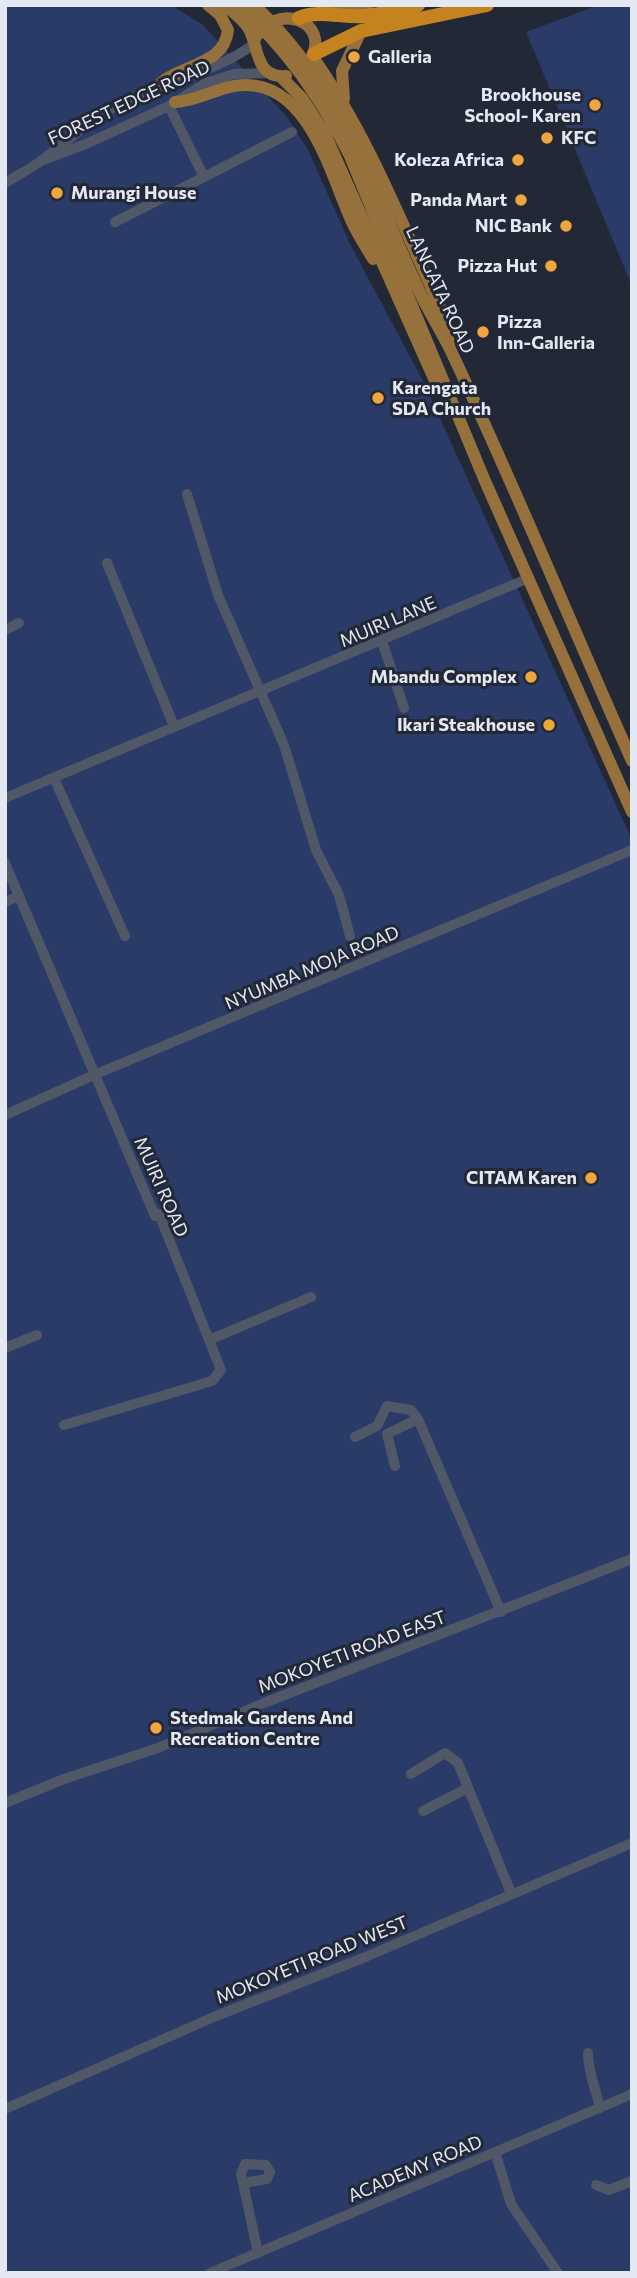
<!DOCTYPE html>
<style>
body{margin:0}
#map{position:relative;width:637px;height:2278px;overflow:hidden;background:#222836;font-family:Commissioner,sans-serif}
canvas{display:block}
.frame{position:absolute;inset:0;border:7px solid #e4e8f2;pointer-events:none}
</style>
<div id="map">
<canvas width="637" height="2278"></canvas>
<div class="frame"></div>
</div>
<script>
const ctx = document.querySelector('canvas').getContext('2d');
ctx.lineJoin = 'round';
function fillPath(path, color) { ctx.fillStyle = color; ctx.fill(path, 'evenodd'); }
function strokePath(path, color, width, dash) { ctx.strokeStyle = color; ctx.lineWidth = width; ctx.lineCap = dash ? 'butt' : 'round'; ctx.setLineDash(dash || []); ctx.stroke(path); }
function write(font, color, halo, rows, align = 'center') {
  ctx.font = font + ' Commissioner,sans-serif'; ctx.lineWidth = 6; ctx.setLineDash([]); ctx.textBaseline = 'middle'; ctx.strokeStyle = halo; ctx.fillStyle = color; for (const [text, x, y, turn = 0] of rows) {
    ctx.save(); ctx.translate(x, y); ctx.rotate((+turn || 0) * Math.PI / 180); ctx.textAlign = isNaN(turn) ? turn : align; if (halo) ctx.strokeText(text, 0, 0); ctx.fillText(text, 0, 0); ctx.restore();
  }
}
fillPath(new Path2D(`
 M5,5H171L203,25L287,117L308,150L351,246L423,381L632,840V2273H5Z
 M599,5H632V286L526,32Z`), '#2a3b68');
strokePath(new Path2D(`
 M169,106L204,177L292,132
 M43,160L86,144L169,106L206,83L234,74L271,73
 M5,183C17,175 31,169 42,160C69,140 91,119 121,103C164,80 214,74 254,44
 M115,222L204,177
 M187,494L218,595L284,745L316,850L339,895L350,936
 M107,563L174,726
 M5,630L19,623
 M382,641L404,708
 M54,778L125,936
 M5,798L529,578
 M5,863L155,1216L159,1214L221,1370L212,1381L64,1425
 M5,902L19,896
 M5,1115L94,1075L632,850
 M209,1340L311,1297
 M5,1348L37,1335
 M355,1437L377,1426L387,1406L411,1410L418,1419L501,1612
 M395,1466L387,1434L418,1419
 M411,1774L445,1753L458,1763L511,1893
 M5,1803L64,1779L158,1748L264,1703L632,1559
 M423,1811L468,1788
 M588,2053C588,2073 596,2089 600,2108
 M5,2109L216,2016L363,1958L632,1843
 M495,2152L511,2204L558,2273
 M243,2183L267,2179L270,2172L266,2165L245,2164L241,2174L243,2183L258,2253
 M596,2185L609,2190L632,2181
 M210,2273L632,2094`), '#505767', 10);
strokePath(new Path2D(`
 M224,5C233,12 243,19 249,29C259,47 255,79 286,76
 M238,5C286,48 320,97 349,154L485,481L632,812
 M254,5C343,88 372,191 422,297C431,315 441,331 450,349C514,484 571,624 632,761
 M331,5H368
 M254,40C275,0 333,21 310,60
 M312,56C369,136 404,229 445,318L449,345
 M280,76L302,98L325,134L436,383
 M156,88C177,63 224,68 228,30L220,15L208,5
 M344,99L342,71L361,31
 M175,102C201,101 221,84 247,85C310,86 331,176 352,222C358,235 366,247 373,259`), '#96713c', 12);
strokePath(new Path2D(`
 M299,18C319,9 342,18 364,16C382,15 400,9 418,5
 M314,54L361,31L487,5`), '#c5831f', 14);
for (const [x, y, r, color] of [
 [354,57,7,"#f0a63f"],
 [595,105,7,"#f0a63f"],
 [547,138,7,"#f0a63f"],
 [518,160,7,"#f0a63f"],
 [57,193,7,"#f0a63f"],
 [521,200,7,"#f0a63f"],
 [566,226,7,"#f0a63f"],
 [551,266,7,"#f0a63f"],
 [483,332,7,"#f0a63f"],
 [378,398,7,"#f0a63f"],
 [531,677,7,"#f0a63f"],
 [549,725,7,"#f0a63f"],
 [591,1178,7,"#f0a63f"],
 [156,1728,7,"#f0a63f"]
]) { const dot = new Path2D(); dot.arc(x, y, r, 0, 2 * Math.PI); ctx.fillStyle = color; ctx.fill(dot); strokePath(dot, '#222836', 2.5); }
write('bold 18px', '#e4e8f2', '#222836', [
 ["Galleria",368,57,"left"],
 ["Brookhouse",581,95],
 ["School- Karen",581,116],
 ["KFC",561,138,"left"],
 ["Koleza Africa",504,160],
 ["Murangi House",71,193,"left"],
 ["Panda Mart",507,200],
 ["NIC Bank",552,226],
 ["Pizza Hut",537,266],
 ["Pizza",497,322,"left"],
 ["Inn-Galleria",497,343,"left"],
 ["Karengata",392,388,"left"],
 ["SDA Church",392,409,"left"],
 ["Mbandu Complex",517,677],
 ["Ikari Steakhouse",535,725],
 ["CITAM Karen",577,1178],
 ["Stedmak Gardens And",170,1718,"left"],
 ["Recreation Centre",170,1739,"left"]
], 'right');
write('18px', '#e4e8f2', '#222836', [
 ["FOREST EDGE ROAD",129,103,-25],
 ["LANGATA ROAD",440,290,65],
 ["MUIRI LANE",388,622,-23],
 ["NYUMBA MOJA ROAD",312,968,-23],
 ["MUIRI ROAD",161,1187,66],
 ["MOKOYETI ROAD EAST",352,1652,-21],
 ["MOKOYETI ROAD WEST",312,1960,-22],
 ["ACADEMY ROAD",415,2169,-23]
]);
</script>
